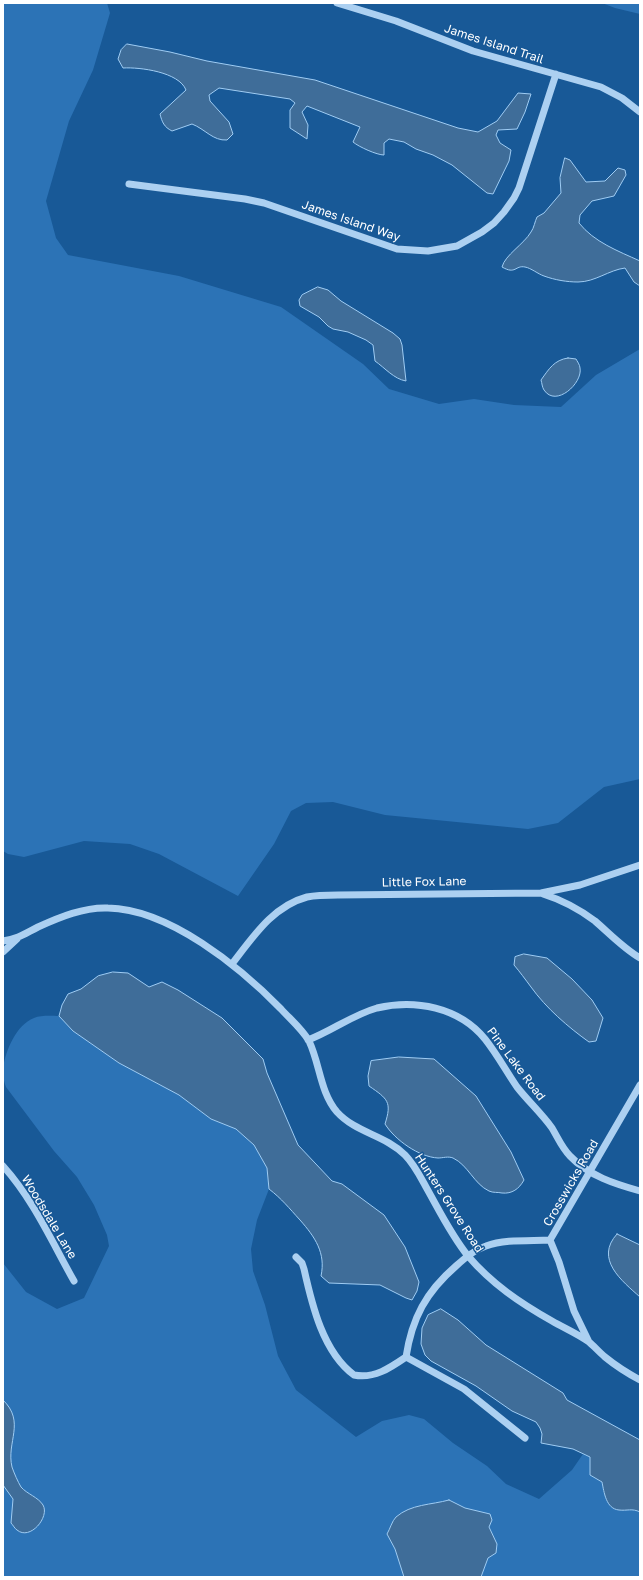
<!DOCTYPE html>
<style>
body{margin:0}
#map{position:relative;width:643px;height:1580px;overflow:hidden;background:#185997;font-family:"Golos Text",sans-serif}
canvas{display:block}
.frame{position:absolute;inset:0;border:4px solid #fff;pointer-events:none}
</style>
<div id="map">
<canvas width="643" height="1580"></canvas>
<div class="frame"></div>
</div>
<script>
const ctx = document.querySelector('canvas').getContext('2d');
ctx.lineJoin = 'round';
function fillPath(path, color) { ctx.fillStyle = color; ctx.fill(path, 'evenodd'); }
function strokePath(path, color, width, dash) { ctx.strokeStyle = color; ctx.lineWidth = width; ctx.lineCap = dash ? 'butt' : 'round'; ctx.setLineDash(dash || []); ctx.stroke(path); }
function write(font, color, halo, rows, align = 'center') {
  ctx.font = font + ' "Golos Text",sans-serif'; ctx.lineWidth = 3; ctx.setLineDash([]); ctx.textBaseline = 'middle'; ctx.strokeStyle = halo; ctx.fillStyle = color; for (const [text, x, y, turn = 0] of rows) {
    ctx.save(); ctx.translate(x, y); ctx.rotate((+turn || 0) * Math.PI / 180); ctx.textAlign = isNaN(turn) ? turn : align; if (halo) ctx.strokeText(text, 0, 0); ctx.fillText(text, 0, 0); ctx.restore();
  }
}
fillPath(new Path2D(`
 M3,3H107L110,13L93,70L69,121L46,201L56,238L68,255L179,276L281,307L363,364L389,389L439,404L474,399L514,405L561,407L596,375L640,349V779L604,787L558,823L528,829L385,815L333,802L306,803L291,811L274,844L238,896L159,854L130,844L84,841L24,857L8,854L3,851Z
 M602,3H640V14L615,8Z
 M59,1016L73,1031L119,1063L179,1095L211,1119L236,1129L254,1145L267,1168L269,1189L257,1220L251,1249L253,1271L265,1305L278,1356L296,1390L356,1437L382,1421L409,1415L424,1419L453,1443L487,1466L506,1484L539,1499L572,1470L583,1454L590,1457V1475L602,1482L604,1494L617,1510L634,1509L640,1512V1577H3V1263L26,1292L57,1309L84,1298L109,1246L107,1235L94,1205L77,1177L54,1151L6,1087C4,1081 2,1075 3,1068C6,1050 16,1025 34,1018C41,1015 52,1016 59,1016Z`), '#2c73b6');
const water = new Path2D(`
 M127,44L170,52L207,61L315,80L458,128L478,132L497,121L518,93L531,94L525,112L517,129L498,130L496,135L500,143L511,150L509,161L493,194L487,193L452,165L433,155L416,149L404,142L389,139L384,143V155C377,155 359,147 353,142L360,127L307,106L302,112L308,125L307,139L290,128V110L295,103L290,99L219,88L209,95L210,101L229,122L233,134L227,140C213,141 205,129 192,124L172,131C164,127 162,122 160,114L186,90C179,72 140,67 123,68L118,59L121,50Z
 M565,158L570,160L586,182L605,181L618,168L625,170L626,175L614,196L592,201L580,215L579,223C594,242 618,251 640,261V286L634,282L625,268C609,270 595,282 578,282C567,282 555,280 544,276C538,274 531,268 525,267C515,265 516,275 502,267C505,255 524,244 531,232C534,228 535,221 537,217L544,213L561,193L560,178Z
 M318,287L328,290L341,301L393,333L400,339L402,345L406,381C394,379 385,368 375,361L373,345L366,340L348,332L333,329L328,326L319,317L300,306L299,300L302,295Z
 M568,358L576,359C577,361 580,365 580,368C583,383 556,408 544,390C542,387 542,383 541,380C549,369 554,360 568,358Z
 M524,954L547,958L572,979L592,1000L603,1018L596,1041L589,1042C568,1027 546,1008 531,987C525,979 520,972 514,965L515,957Z
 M113,972L128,973L149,987L162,982L178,990L222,1018L263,1059L267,1073L298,1145L332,1181L342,1184L384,1215L405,1247L419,1282L417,1291L412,1300L406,1298L380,1285L329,1283L321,1276C326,1253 315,1237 300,1220C289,1208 282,1199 269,1189L267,1168L254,1145L236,1129L211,1119L179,1095L119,1063L73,1031L59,1016L62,1005L68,994L81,989L98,976Z
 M399,1057L434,1059L476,1096L511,1152L524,1180C519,1189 512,1194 502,1193C498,1192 493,1193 489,1191C474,1184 468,1165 453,1158C448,1156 443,1158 438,1158C419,1157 395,1140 385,1124C392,1102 388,1099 369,1086L368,1076L371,1061Z
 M617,1234L640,1245V1297C622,1281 594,1259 617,1234Z
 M441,1309L458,1320L486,1345L563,1393L567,1400L640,1440V1512C632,1508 627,1511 619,1510C606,1509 604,1492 602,1482L590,1475V1457L573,1449L541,1443L542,1434L540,1428L536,1422L512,1411L476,1386L431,1361L425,1355L421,1344L422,1328L428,1315Z
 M3,1400C26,1422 6,1442 12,1467C14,1473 18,1482 21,1487C27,1494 38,1497 43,1505C50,1517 30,1541 17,1530C15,1529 13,1525 11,1523L13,1499L3,1485Z
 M449,1500L465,1508L490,1514L492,1520L489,1527L497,1544L496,1553L488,1558L481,1577H404L395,1549L387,1534C390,1529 392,1521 396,1517C411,1504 431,1505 449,1500Z`);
fillPath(water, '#3f6d99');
strokePath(water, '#9fccf3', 1);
strokePath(new Path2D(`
 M337,3L396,21L473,51L601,87L622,98L640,112
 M129,184L245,199L264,203L397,249L428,251L457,246L482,232L494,223L504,212L514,198L519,188L556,74
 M543,894C562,900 579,909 595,921C610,934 623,948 640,958
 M3,941C20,938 24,934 38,927C60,917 84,907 108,908C169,909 240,967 281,1009C290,1019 302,1029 309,1041C320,1064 320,1092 337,1112C356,1133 385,1135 405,1155C414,1164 420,1176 426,1187C439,1210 451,1235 468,1256C492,1284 520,1303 552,1321C564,1328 578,1334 589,1342C594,1346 599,1352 605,1357C616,1366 627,1373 640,1380
 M3,952L17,939
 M232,964C253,937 273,906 307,897C317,895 328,895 338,895L541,893L580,885L640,865
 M308,1040C332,1031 352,1015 377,1008C415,999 459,1007 485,1039C497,1054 506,1071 517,1087C528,1101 542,1114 552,1128C558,1138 562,1148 570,1156C589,1176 615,1184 640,1191
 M3,1166C33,1199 52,1242 74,1281
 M550,1240L559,1262L574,1311L589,1342
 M296,1257L302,1263L304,1269C312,1305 323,1352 354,1375C374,1379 390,1368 406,1357C412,1318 426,1292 456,1266C465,1258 474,1250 486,1246C505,1239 529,1241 550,1240L640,1085
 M406,1357L464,1389L525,1438`), '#acd0f1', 7);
write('12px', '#fff', '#185997', [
 ["James Island Trail",494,44,18],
 ["James Island Way",351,221,19],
 ["Little Fox Lane",424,882,-1],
 ["Pine Lake Road",516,1064,53],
 ["Crosswicks Road",571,1183,-60],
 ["Hunters Grove Road",449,1203,57],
 ["Woodsdale Lane",49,1217,59]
]);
</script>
